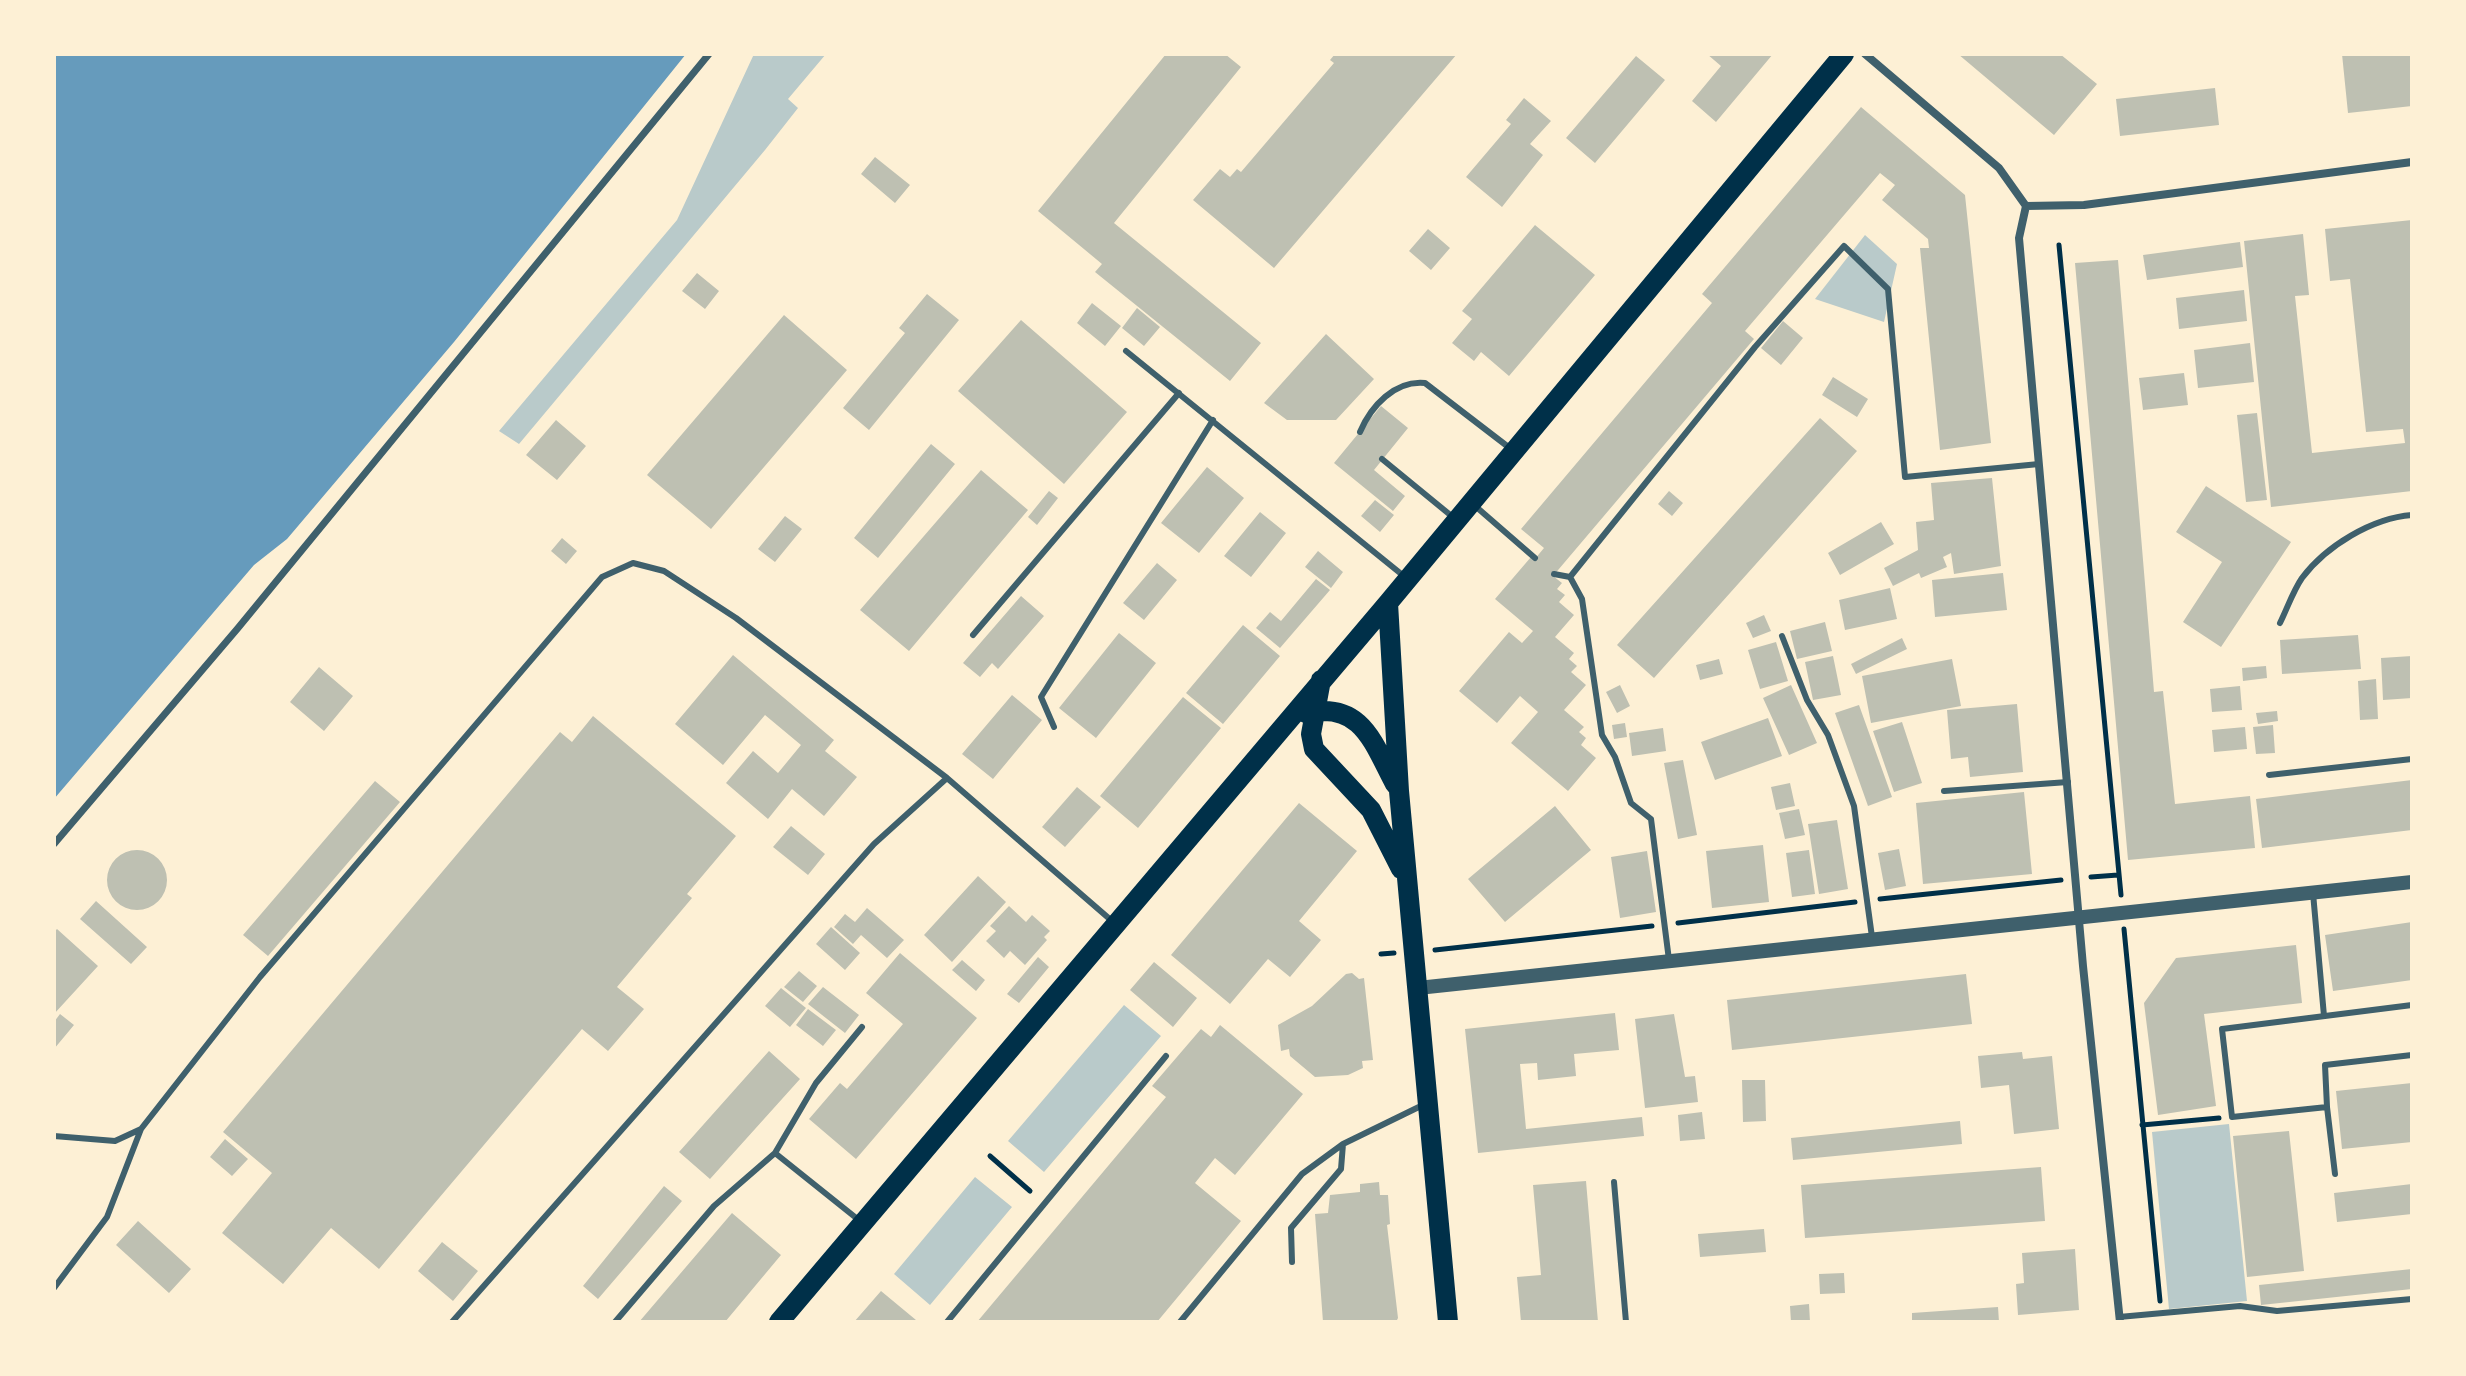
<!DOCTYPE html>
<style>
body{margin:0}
#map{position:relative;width:2466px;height:1376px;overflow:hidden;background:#fdf0d5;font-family:Commissioner,sans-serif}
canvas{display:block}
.frame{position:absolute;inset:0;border:56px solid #fdf0d5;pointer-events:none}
</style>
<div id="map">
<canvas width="2466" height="1376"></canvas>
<div class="frame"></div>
</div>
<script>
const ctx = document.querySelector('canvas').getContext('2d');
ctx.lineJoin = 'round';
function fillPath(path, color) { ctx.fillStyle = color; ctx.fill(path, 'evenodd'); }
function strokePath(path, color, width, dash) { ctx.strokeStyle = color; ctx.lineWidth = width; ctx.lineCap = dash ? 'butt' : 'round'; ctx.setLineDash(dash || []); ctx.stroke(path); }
fillPath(new Path2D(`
 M754,54H826L788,99L798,108L765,150L519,444L499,431L677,220Z
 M1865,235L1897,264L1884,322L1815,299Z
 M1124,1005L1161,1036L1044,1172L1008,1141Z
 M2229,1124L2247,1301L2169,1309L2152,1132Z
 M975,1177L1012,1207L930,1305L894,1274Z`), '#b9caca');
fillPath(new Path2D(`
 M54,54H686L454,342L287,539L254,565L54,799Z`), '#669bbc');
fillPath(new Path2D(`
 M1166,54H1225L1241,67L1114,223L1261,343L1230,381L1095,272L1102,264L1038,211Z
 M1335,54H1457L1274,268L1193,200L1220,169L1230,177L1237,169L1241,172L1334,63L1330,60Z
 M1707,54H1773L1716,122L1692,101L1721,66Z
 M1958,54H2060L2097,84L2054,135Z
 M2342,54H2411L2412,106L2348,113Z
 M1636,56L1665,80L1595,163L1566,138Z
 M2215,88L2219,125L2120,136L2116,99Z
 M1524,98L1551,121L1530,144L1543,155L1502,207L1466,177L1511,124L1506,120Z
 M1861,107L1965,195L1991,443L1940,450L1920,248H1929L1928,239L1882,200L1895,185L1880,173L1745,331L1754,339L1553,576L1562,583L1557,589L1565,595L1559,602L1574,615L1555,637L1574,653L1569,659L1577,666L1571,672L1586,685L1564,710L1584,727L1579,732L1586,738L1581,745L1596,758L1568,791L1511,743L1538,712L1520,696L1497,723L1459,691L1509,632L1522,643L1533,631L1495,599L1531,557L1534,560L1544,548L1521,529L1712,303L1702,294Z
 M875,157L910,185L895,203L861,174Z
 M2412,220V491L2271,507L2244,241L2303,234L2309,295L2295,296L2312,453L2405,443L2403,429L2366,432L2350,279L2330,281L2325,229Z
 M1535,225L1595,275L1509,376L1481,352L1474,361L1452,343L1472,319L1462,311Z
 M1428,229L1450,248L1431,270L1409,251Z
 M2240,242L2243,267L2147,280L2143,255Z
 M2118,260L2154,692L2163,691L2175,804L2250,796L2255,848L2128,860L2075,263Z
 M697,273L719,291L705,309L682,291Z
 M2244,290L2247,321L2179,329L2176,298Z
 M927,294L959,320L869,430L843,408L905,333L899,328Z
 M1092,303L1121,326L1105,346L1077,323Z
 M1137,308L1160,327L1144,346L1122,328Z
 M784,315L847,370L711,529L647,475Z
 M1021,320L1127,412L1064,484L958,391Z
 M1783,321L1803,338L1781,365L1761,348Z
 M1326,334L1374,379L1336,420H1287L1264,403Z
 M2250,343L2254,382L2198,388L2194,350Z
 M2184,373L2188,405L2143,410L2139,378Z
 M1833,377L1868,399L1857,417L1822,395Z
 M1381,406L1408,428L1374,470L1405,496L1393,511L1334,463Z
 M2257,413L2267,500L2246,502L2237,415Z
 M1820,418L1857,451L1654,678L1617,645Z
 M556,420L586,446L557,480L526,455Z
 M931,444L955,464L878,558L854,538Z
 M1207,467L1244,498L1199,553L1161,523Z
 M981,470L1028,510L909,651L860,610Z
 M1992,478L2001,566L1954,574L1951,553L1943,557L1947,567L1921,578L1919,573L1893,586L1884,568L1918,550L1916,522L1934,520L1931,483Z
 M2206,486L2291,542L2221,647L2183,622L2222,562L2176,532Z
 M1049,491L1058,498L1037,525L1028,517Z
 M1669,491L1683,503L1672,516L1658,504Z
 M1375,500L1394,515L1380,532L1361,516Z
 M1260,512L1286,533L1251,577L1224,556Z
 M785,516L802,529L775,562L758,549Z
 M1881,522L1894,544L1840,575L1828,553Z
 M562,538L577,551L566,564L551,551Z
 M1318,551L1343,572L1331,588L1305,567Z
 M1157,563L1177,580L1144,620L1123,603Z
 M2003,573L2007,610L1935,617L1932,580Z
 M1316,579L1330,590L1280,648L1256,628L1270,612L1281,621Z
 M1890,588L1897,619L1845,630L1839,600Z
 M1021,596L1044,616L998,669L992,663L980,677L963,663Z
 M1764,615L1771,631L1753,638L1746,623Z
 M1825,622L1832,651L1797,659L1790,631Z
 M1243,625L1280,656L1223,724L1186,693Z
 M1119,633L1156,663L1096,738L1059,708Z
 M2358,635L2361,669L2282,674L2280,640Z
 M1902,638L1907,649L1856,674L1851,664Z
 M1776,642L1788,681L1760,689L1748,650Z
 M733,655L834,740L825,751L857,777L824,816L792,789L768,819L726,783L753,751L778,773L801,745L765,715L723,765L675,724Z
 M1833,656L1841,695L1813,700L1805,662Z
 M2412,656V698L2383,700L2381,658Z
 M1719,659L1723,674L1700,680L1696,665Z
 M1952,659L1961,706L1871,723L1862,676Z
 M2266,666L2267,678L2243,681L2242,668Z
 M319,667L353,696L324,731L290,702Z
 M2376,679L2378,719L2360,720L2358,681Z
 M1620,685L1630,706L1617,713L1606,692Z
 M1791,685L1817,743L1789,755L1763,698Z
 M2240,686L2242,710L2212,712L2210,689Z
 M1012,695L1042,720L993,779L962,754Z
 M1183,697L1221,728L1138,828L1100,796Z
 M2017,704L2023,772L1970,777L1968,757L1951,759L1947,710Z
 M1859,705L1892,797L1868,806L1835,713Z
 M2277,711L2278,721L2258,724L2256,713Z
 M593,716L736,836L687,894L692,898L617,987L644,1009L608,1051L582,1029L379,1269L331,1228L283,1284L222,1233L272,1173L223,1132L560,732L572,742Z
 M1768,718L1782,756L1715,780L1701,742Z
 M1902,722L1922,783L1894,792L1873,731Z
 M1625,723L1627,737L1614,739L1612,725Z
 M2273,725L2275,753L2256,754L2253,727Z
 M2245,727L2247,749L2214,752L2212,730Z
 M1663,728L1666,751L1632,756L1629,733Z
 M1683,760L1697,835L1678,839L1664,763Z
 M2412,780V830L2262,848L2256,799Z
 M375,781L400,802L268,956L243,935Z
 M1790,783L1795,806L1776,810L1771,787Z
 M1077,787L1101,807L1065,847L1042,827Z
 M2024,792L2032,874L1923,884L1916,803Z
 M1299,803L1357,851L1299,921L1321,940L1290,977L1268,959L1230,1004L1171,955Z
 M1555,806L1591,850L1505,922L1468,879Z
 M1799,809L1805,835L1785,839L1779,813Z
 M1837,820L1848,889L1819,894L1808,824Z
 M791,826L825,854L808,875L773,847Z
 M1763,845L1769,902L1712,908L1706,851Z
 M1899,849L1906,886L1885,890L1878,853Z
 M1809,850L1815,894L1792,897L1786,853Z
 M107 880a30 30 0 1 1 60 0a30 30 0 1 1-60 0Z
 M1647,851L1656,912L1620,918L1611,857Z
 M978,876L1006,902L952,962L924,935Z
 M96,901L147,947L131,964L80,919Z
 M1009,906L1026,922L1032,915L1050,931L1044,937L1047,940L1025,965L1010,951L1004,958L986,941L996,931L990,926Z
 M867,908L904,940L887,958L861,935L853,944L834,927L845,914L855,922Z
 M2412,922V980L2333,991L2325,935Z
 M831,927L860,953L845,970L816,944Z
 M57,929L98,966L54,1014V932Z
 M2296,945L2302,1003L2204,1014L2216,1106L2158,1115L2144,1003L2176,958Z
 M900,953L977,1018L856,1159L809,1119L840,1083L847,1089L903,1024L866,993Z
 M1038,957L1049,967L1019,1003L1007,994Z
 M962,960L985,980L976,991L952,970Z
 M1154,962L1197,998L1173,1027L1130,990Z
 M799,971L817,986L803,1002L784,987Z
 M1352,973L1359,979L1364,978L1373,1060L1362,1061L1363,1068L1348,1075L1315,1077L1290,1056L1289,1049L1281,1051L1278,1025L1312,1006L1346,974Z
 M1966,974L1972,1024L1732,1050L1727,1000Z
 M823,987L859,1015L845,1033L808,1004Z
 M781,988L806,1008L790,1027L765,1006Z
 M808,1009L836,1030L823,1046L796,1025Z
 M1615,1013L1619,1050L1574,1054L1576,1076L1538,1080L1537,1063L1520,1064L1526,1129L1642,1117L1644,1136L1478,1153L1465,1029Z
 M60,1014L74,1025L54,1049V1022Z
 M1674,1014L1685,1077L1695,1076L1698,1102L1645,1108L1635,1019Z
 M1220,1025L1303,1094L1235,1175L1215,1158L1195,1183L1241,1221L1157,1322H977L1166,1097L1152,1086L1201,1029L1211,1037Z
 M769,1051L800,1079L710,1179L679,1152Z
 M2022,1052L2023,1059L2052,1056L2059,1129L2014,1134L2009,1085L1981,1088L1978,1056Z
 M1742,1080H1765L1766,1121L1743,1122Z
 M2412,1083V1142L2342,1149L2336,1091Z
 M1702,1112L1705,1139L1680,1141L1678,1115Z
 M1960,1121L1962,1144L1793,1160L1791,1138Z
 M2289,1131L2304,1271L2247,1277L2233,1136Z
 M225,1139L248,1159L232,1176L210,1157Z
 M2041,1167L2045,1221L1805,1238L1801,1185Z
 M1586,1181L1598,1322H1521L1517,1277L1541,1275L1533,1185Z
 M1379,1182L1380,1195H1388L1390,1224L1387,1225L1398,1318L1396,1322H1323L1315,1214L1328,1213L1330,1195L1360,1192V1184Z
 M2412,1184V1214L2337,1222L2334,1193Z
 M664,1186L682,1201L598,1299L583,1286Z
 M732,1213L781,1255L725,1322H639Z
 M138,1221L191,1269L169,1293L116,1245Z
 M1764,1229L1766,1252L1700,1257L1698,1234Z
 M442,1242L478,1271L453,1301L418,1271Z
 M2075,1249L2079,1310L2018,1315L2016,1284L2024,1283L2022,1253Z
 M2412,1269V1289L2261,1305L2259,1285Z
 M1844,1273L1845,1293L1820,1294L1819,1274Z
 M881,1291L916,1320L914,1322H854Z
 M1809,1304L1810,1322H1791L1790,1306Z
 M1998,1307L1999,1322H1912V1313Z`), '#bec0b2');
strokePath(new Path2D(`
 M2059,245L2121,895
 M2091,877L2118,875
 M1880,899L2061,880
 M1678,923L1855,902
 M2124,929L2160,1301
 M1435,950L1652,926
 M1381,954L1394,953
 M2142,1125L2219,1118
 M990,1156L1030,1191`), '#003049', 5);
strokePath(new Path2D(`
 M1126,351L1405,577
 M1360,432C1371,406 1395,380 1425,383L1511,449
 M1382,459L1454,518
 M1474,505L1535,558
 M1554,574L1570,577L1755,347L1844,246L1888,289L1905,477L2039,464
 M1570,577L1582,599L1602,735L1615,757L1631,803L1651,819L1669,960
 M2280,623C2287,609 2293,591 2302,578C2326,546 2372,518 2412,515
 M973,635L1179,393
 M1782,636L1807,700L1828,735L1854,806L1872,937
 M1054,727L1041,697L1213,420
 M2269,775L2412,759
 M1944,791L2068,782
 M2313,893L2324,1016
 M2327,1107L2325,1065L2412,1055
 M54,1136L115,1141L141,1129
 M775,1153L860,1221
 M2335,1174L2327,1107L2232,1117L2222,1029L2412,1005
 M1614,1182L1626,1322
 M1292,1262L1291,1228L1341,1169L1343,1144
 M54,1288L107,1217L141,1129L260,977L602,577L633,563L664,571L736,618L947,778L1112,921
 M2119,1317L2240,1306L2277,1311L2412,1299
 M452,1322L874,844L947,778
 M615,1322L714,1206L775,1153L816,1083L862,1027
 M947,1322L1166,1056
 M1180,1322L1302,1174L1343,1144L1425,1104`), '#3f606c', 6);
strokePath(new Path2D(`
 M54,844L238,628L709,54`), '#3f606c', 7);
strokePath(new Path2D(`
 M1865,54L1999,168L2026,206L2019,238L2083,966L2120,1322
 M2026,206L2084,205L2412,162`), '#3f606c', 8);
strokePath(new Path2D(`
 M1418,988L2412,882`), '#3f606c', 14);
strokePath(new Path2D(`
 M1388,603L1399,791L1448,1322
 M1321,680L1311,734L1314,749L1371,810L1401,869
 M1306,713C1362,701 1373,743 1395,784
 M779,1322L1388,603L1844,54`), '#003049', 20);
</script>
